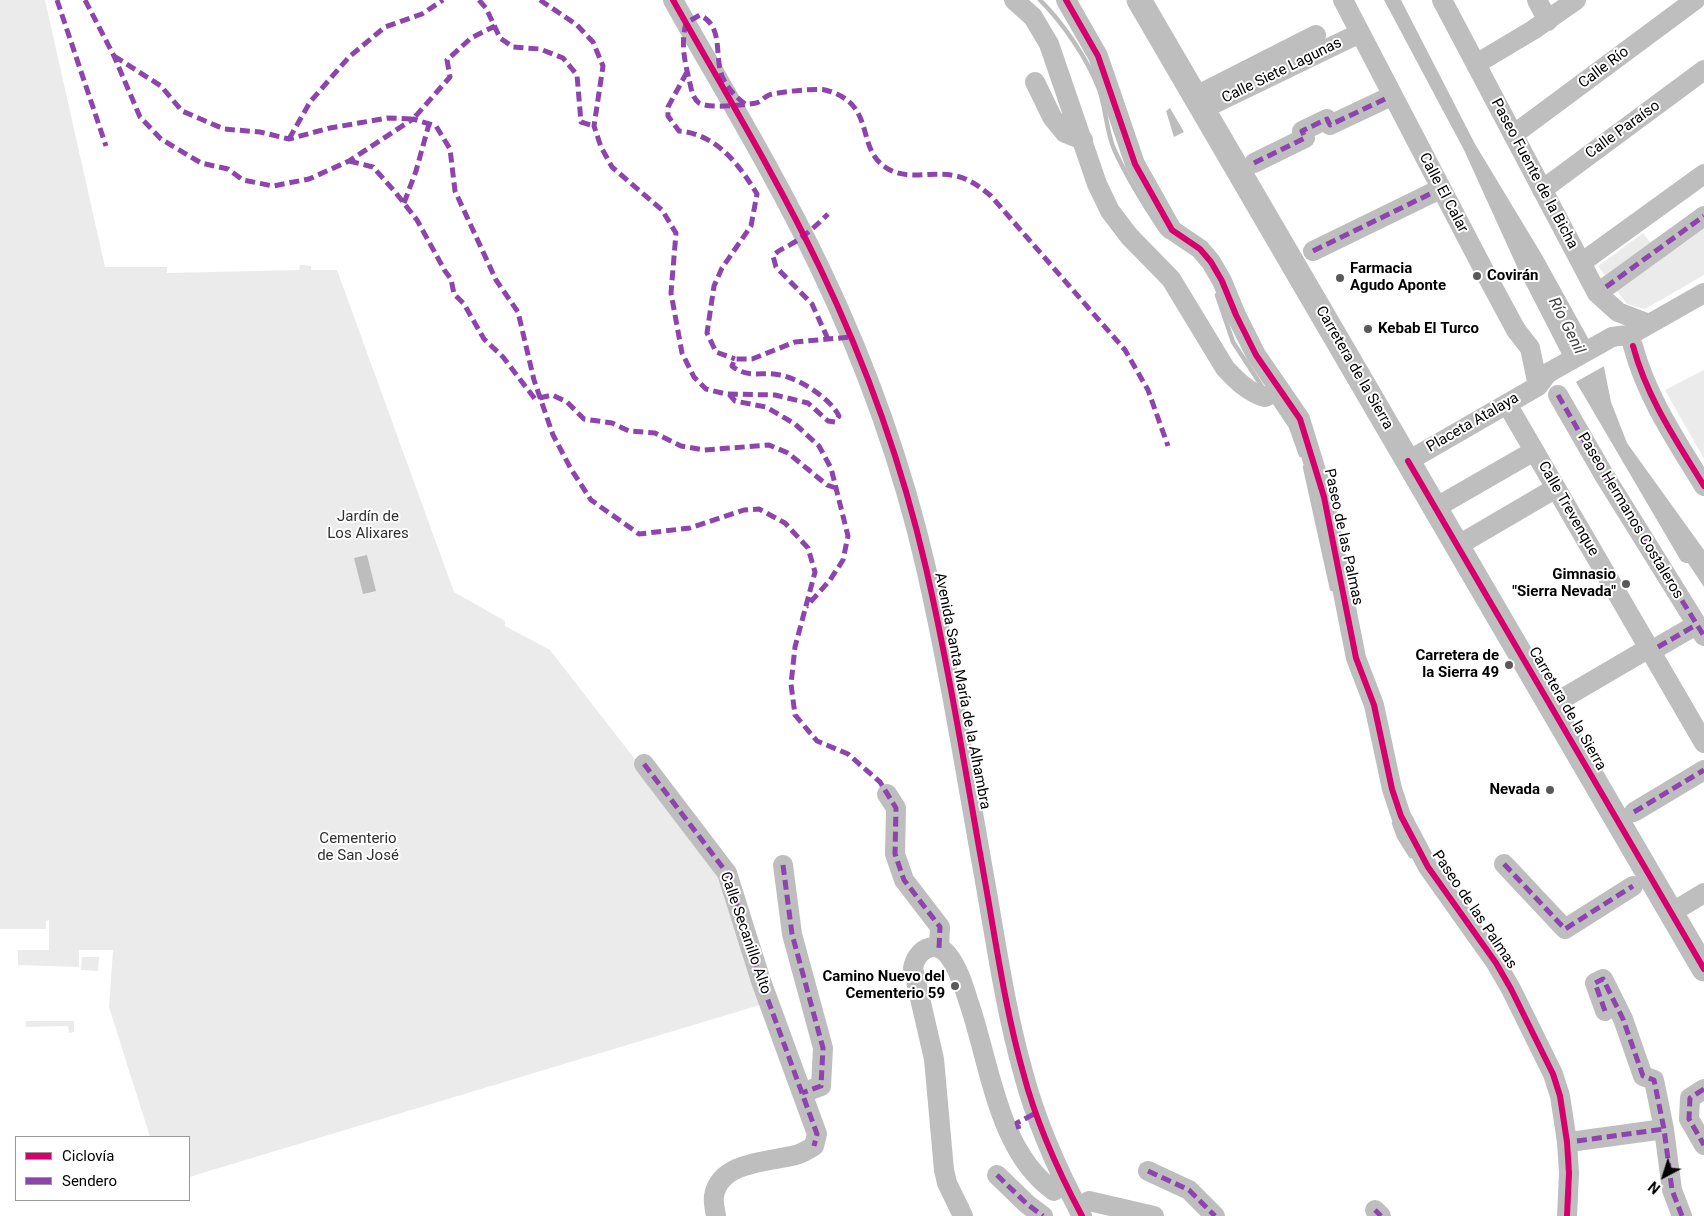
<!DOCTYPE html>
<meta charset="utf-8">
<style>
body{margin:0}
#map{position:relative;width:1704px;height:1216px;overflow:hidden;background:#fff;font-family:Roboto,sans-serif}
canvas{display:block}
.legend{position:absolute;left:15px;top:1136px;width:175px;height:65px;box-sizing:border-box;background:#fff;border:1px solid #999;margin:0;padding:6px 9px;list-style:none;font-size:15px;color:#000}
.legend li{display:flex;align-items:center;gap:10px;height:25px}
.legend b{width:25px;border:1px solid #999}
.north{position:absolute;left:1639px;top:1151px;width:50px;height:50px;-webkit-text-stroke:4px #fff;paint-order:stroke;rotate:220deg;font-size:14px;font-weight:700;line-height:20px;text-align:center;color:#000}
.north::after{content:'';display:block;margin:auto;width:18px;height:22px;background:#000;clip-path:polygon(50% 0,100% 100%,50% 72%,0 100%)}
</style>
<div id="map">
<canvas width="1704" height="1216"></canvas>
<ul class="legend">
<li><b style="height:6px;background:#d6006c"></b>Ciclovía</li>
<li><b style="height:6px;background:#8e44ad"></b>Sendero</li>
</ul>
<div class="north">N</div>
</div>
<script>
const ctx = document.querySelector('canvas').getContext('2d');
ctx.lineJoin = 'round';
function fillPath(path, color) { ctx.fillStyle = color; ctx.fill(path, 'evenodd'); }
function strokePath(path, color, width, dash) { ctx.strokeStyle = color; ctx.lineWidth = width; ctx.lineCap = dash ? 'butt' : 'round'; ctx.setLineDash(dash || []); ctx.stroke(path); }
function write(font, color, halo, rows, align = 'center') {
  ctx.font = font + ' Roboto,sans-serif'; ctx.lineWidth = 4; ctx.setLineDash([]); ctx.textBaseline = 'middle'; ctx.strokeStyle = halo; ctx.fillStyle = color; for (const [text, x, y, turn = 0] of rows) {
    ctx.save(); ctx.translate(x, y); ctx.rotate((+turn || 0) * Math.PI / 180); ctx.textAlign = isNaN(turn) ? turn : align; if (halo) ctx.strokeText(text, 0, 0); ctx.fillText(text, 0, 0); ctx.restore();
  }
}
fillPath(new Path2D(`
 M0,0H45L105,267H167V273L299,270L300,265L311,266V270H337L454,592L505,621V626L550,650L725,875L763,1004L189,1177V1137H150L109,1007L113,950H79V967L18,965V950H49V920L46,921V929H0Z
 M1704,215V275L1645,309L1627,304L1598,266L1643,233L1650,242L1667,231L1672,238Z
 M1704,370V459L1665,390Z
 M82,957H99L98,971L81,970Z
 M26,1021H74V1032L69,1033L68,1026L26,1027Z`), '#ebebeb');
fillPath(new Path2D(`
 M1384,0H1401L1475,144L1542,255L1604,367L1611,402L1627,443L1704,550V587L1688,563H1685L1681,561L1576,382L1519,271L1464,150Z
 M1170,108L1184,132L1174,137L1166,111Z
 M367,555L376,591L363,594L354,558Z`), '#bdbdbd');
fillPath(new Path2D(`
 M1591,338L1606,365L1574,383L1560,356Z`), '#fff');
strokePath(new Path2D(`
 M1040,0C1063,23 1087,58 1099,89C1106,108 1106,130 1114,149C1127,178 1144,205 1162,232L1166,236
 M1217,295L1233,342L1263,388
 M1273,400L1291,427L1301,455
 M1305,467L1332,589
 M1394,823L1399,837L1411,856`), '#bdbdbd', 4.5);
strokePath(new Path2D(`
 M673,0C723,89 776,176 820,268C866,364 902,464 926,568C950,673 967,781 986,887C997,949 1006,1012 1023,1072C1036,1122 1058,1171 1082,1216
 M1014,0L1033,17L1049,44L1097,184L1110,211L1129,236L1171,279L1225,368C1236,380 1249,393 1265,397L1280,390
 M1066,0L1098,56L1135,164L1172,230L1200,249L1211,262L1222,281L1236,315L1256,355L1300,419L1324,497L1356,658L1374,705L1392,789L1401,816L1428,867L1496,963L1511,989L1553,1074L1560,1096L1567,1142L1569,1173L1567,1216
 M1343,0L1489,280L1516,330L1530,348L1538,386
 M1442,0L1597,293L1618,312L1649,324
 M1537,0L1548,21
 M1476,64L1533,30L1576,0
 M1035,82L1052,117L1065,133L1083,140
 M1196,96L1316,35
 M1203,109L1360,33
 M1513,135L1695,0
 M1254,163L1305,138L1302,131L1327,119L1330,125L1385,99
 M1542,190L1704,70
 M1313,251L1432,193
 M1581,263L1704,174
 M1606,287L1704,216
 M1637,331L1704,293
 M1633,346C1647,398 1676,440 1704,486
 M1558,395L1604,475L1704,636
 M1507,404L1704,743
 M1408,461L1538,386L1548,373L1612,337L1628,335
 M1435,508L1534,451
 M1457,546L1556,488
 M1658,647L1696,625
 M1550,706L1649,648
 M644,764L727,873L761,981L817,1134L814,1146C809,1149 803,1153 796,1155C769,1162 720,1161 714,1196C713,1202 715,1210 716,1216
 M887,794L896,808L895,854L904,880L940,927L939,948
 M1634,812L1704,770
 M1504,864L1565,929L1633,886
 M783,865L792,934L823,1048L821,1086L802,1093
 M1671,913L1704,893
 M1605,1011L1595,983L1603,979L1623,1019L1643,1076L1654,1080L1664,1129L1672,1190L1682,1216
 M1704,1089L1690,1098L1689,1119L1704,1145
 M1577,1141L1664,1129
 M1148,1171L1189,1190L1215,1216
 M997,1175L1027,1204L1043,1216
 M1089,1201L1154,1216
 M1375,1210L1381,1216
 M963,1216L947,1183L944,1170L934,1059L913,968C916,951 934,938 948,955C958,968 963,984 968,1000C990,1062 997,1151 1054,1191`), '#bebebe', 20);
strokePath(new Path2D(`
 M1139,0L1704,969`), '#bebebe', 25);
strokePath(new Path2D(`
 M57,0L106,146
 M85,0L114,56L140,117L161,139L201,163L228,169L243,180L273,186L309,179L349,161L413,119L436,126L450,149L455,191L496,280L518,312L534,380L553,435L571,469L591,500L639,534L690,528L744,510L759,509L785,523L808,548L815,572L795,647L791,684L795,715L817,741L848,754L880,782L896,808L895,854L904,880L940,927L939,948
 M479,0L486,8L500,38L513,47L540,49L563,58L577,75L581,122L594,126
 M540,0L577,25L593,42L603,66L594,126L601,147L612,167L662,210L676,233L671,293L682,353L694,377L706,389L726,394L775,395L808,403L828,421L835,422L839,416C830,398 800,379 780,375C762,371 748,379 732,366L735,359H752L795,342L851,337
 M114,56L161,86L182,111L224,129L260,132L289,139L330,128L388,118L413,119L450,77L447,60L471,38L495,26
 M687,72L668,107V116L679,131C716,134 739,164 757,194L751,226L722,268L714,286L707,333L716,352L735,359
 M745,104C735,96 727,88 722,76C714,55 724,27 700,15L686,23C681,43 684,59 689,79C691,87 692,98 699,103C709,109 744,105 756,103C761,102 764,97 769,95C777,92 817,88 825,90C877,103 855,147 885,167C906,182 933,170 956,176C970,179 980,187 991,196L1125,350L1148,390L1168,446
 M289,139L310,102L349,57L385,27L422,14L443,0
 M349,161L373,167L396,193L417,220L445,271L451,279L454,294L464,304L484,339L503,357L535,399L552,395L567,402L584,419L612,423L629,431L655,433L681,446L704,450L769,445L788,453L827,485L836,488
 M1254,163L1305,138L1302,131L1327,119L1330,125L1385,99
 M404,203L416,171L429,124
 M1313,251L1432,193
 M1606,287L1704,216
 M828,339L812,304L776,267L773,256C779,249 786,248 793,243C806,235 817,225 828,214
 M729,394L735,401L766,407L795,424L819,446L831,468L848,536L843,560L830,580L806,607
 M1558,395L1604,475L1704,636
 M1658,647L1696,625
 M644,764L727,873L761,981L817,1134L814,1146
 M1634,812L1704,770
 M1504,864L1565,929L1633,886
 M783,865L792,934L823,1048L821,1086L802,1093
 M1605,1011L1595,983L1603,979L1623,1019L1643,1076L1654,1080L1664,1129L1672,1190L1682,1216
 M1704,1089L1690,1098L1689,1119L1704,1145
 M1019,1129L1017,1123L1036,1113
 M1577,1141L1664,1129
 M1148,1171L1189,1190L1215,1216
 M997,1175L1027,1204L1043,1216
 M1375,1210L1381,1216`), '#8e44ad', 5, [10, 5]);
strokePath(new Path2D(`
 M673,0C723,89 776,176 820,268C866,364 902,464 926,568C950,673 967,781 986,887C997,949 1006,1012 1023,1072C1036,1122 1058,1171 1082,1216
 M1066,0L1098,56L1135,164L1172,230L1200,249L1211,262L1222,281L1236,315L1256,355L1300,419L1324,497L1356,658L1374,705L1392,789L1401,816L1428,867L1496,963L1511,989L1553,1074L1560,1096L1567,1142L1569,1173L1567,1216
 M1633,346C1647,398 1676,440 1704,486
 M1408,461L1704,969`), '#d6006c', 6);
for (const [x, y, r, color] of [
 [1477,276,5,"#595959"],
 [1340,278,5,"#595959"],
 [1368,329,5,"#595959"],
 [1626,584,5,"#595959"],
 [1509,665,5,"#595959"],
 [1550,790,5,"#595959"],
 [955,986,5,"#595959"]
]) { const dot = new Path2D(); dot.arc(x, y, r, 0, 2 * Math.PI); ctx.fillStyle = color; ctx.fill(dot); strokePath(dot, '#fff', 2); }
write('15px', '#000', '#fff', [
 ["Calle Río",1604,68,-37],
 ["Calle Siete Lagunas",1282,71,-26],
 ["Calle Paraíso",1623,130,-36],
 ["Paseo Fuente de la Bicha",1534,174,62],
 ["Calle El Calar",1443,193,62],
 ["Carretera de la Sierra",1354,368,60],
 ["Placeta Atalaya",1473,423,-30],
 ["Calle Trevenque",1568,509,60],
 ["Paseo Hermanos Costaleros",1630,516,59],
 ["Paseo de las Palmas",1343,537,78],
 ["Avenida Santa María de la Alhambra",962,691,79],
 ["Carretera de la Sierra",1567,709,60],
 ["Paseo de las Palmas",1474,910,56],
 ["Calle Secanillo Alto",745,933,71]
]);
write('bold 15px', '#000', '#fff', [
 ["Farmacia",1350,269,"left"],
 ["Agudo Aponte",1350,286,"left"],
 ["Covirán",1487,276,"left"],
 ["Kebab El Turco",1378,329,"left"],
 ["Gimnasio",1616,575],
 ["\"Sierra Nevada\"",1616,592],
 ["Carretera de",1499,656],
 ["la Sierra 49",1499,673],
 ["Nevada",1540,790],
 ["Camino Nuevo del",945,977],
 ["Cementerio 59",945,994]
], 'right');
write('15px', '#313131', '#fff', [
 ["Jardín de",368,517],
 ["Los Alixares",368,534],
 ["Cementerio",358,839],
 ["de San José",358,856]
]);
write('italic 16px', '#424242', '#fff', [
 ["Río Genil",1566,326,63]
]);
</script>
